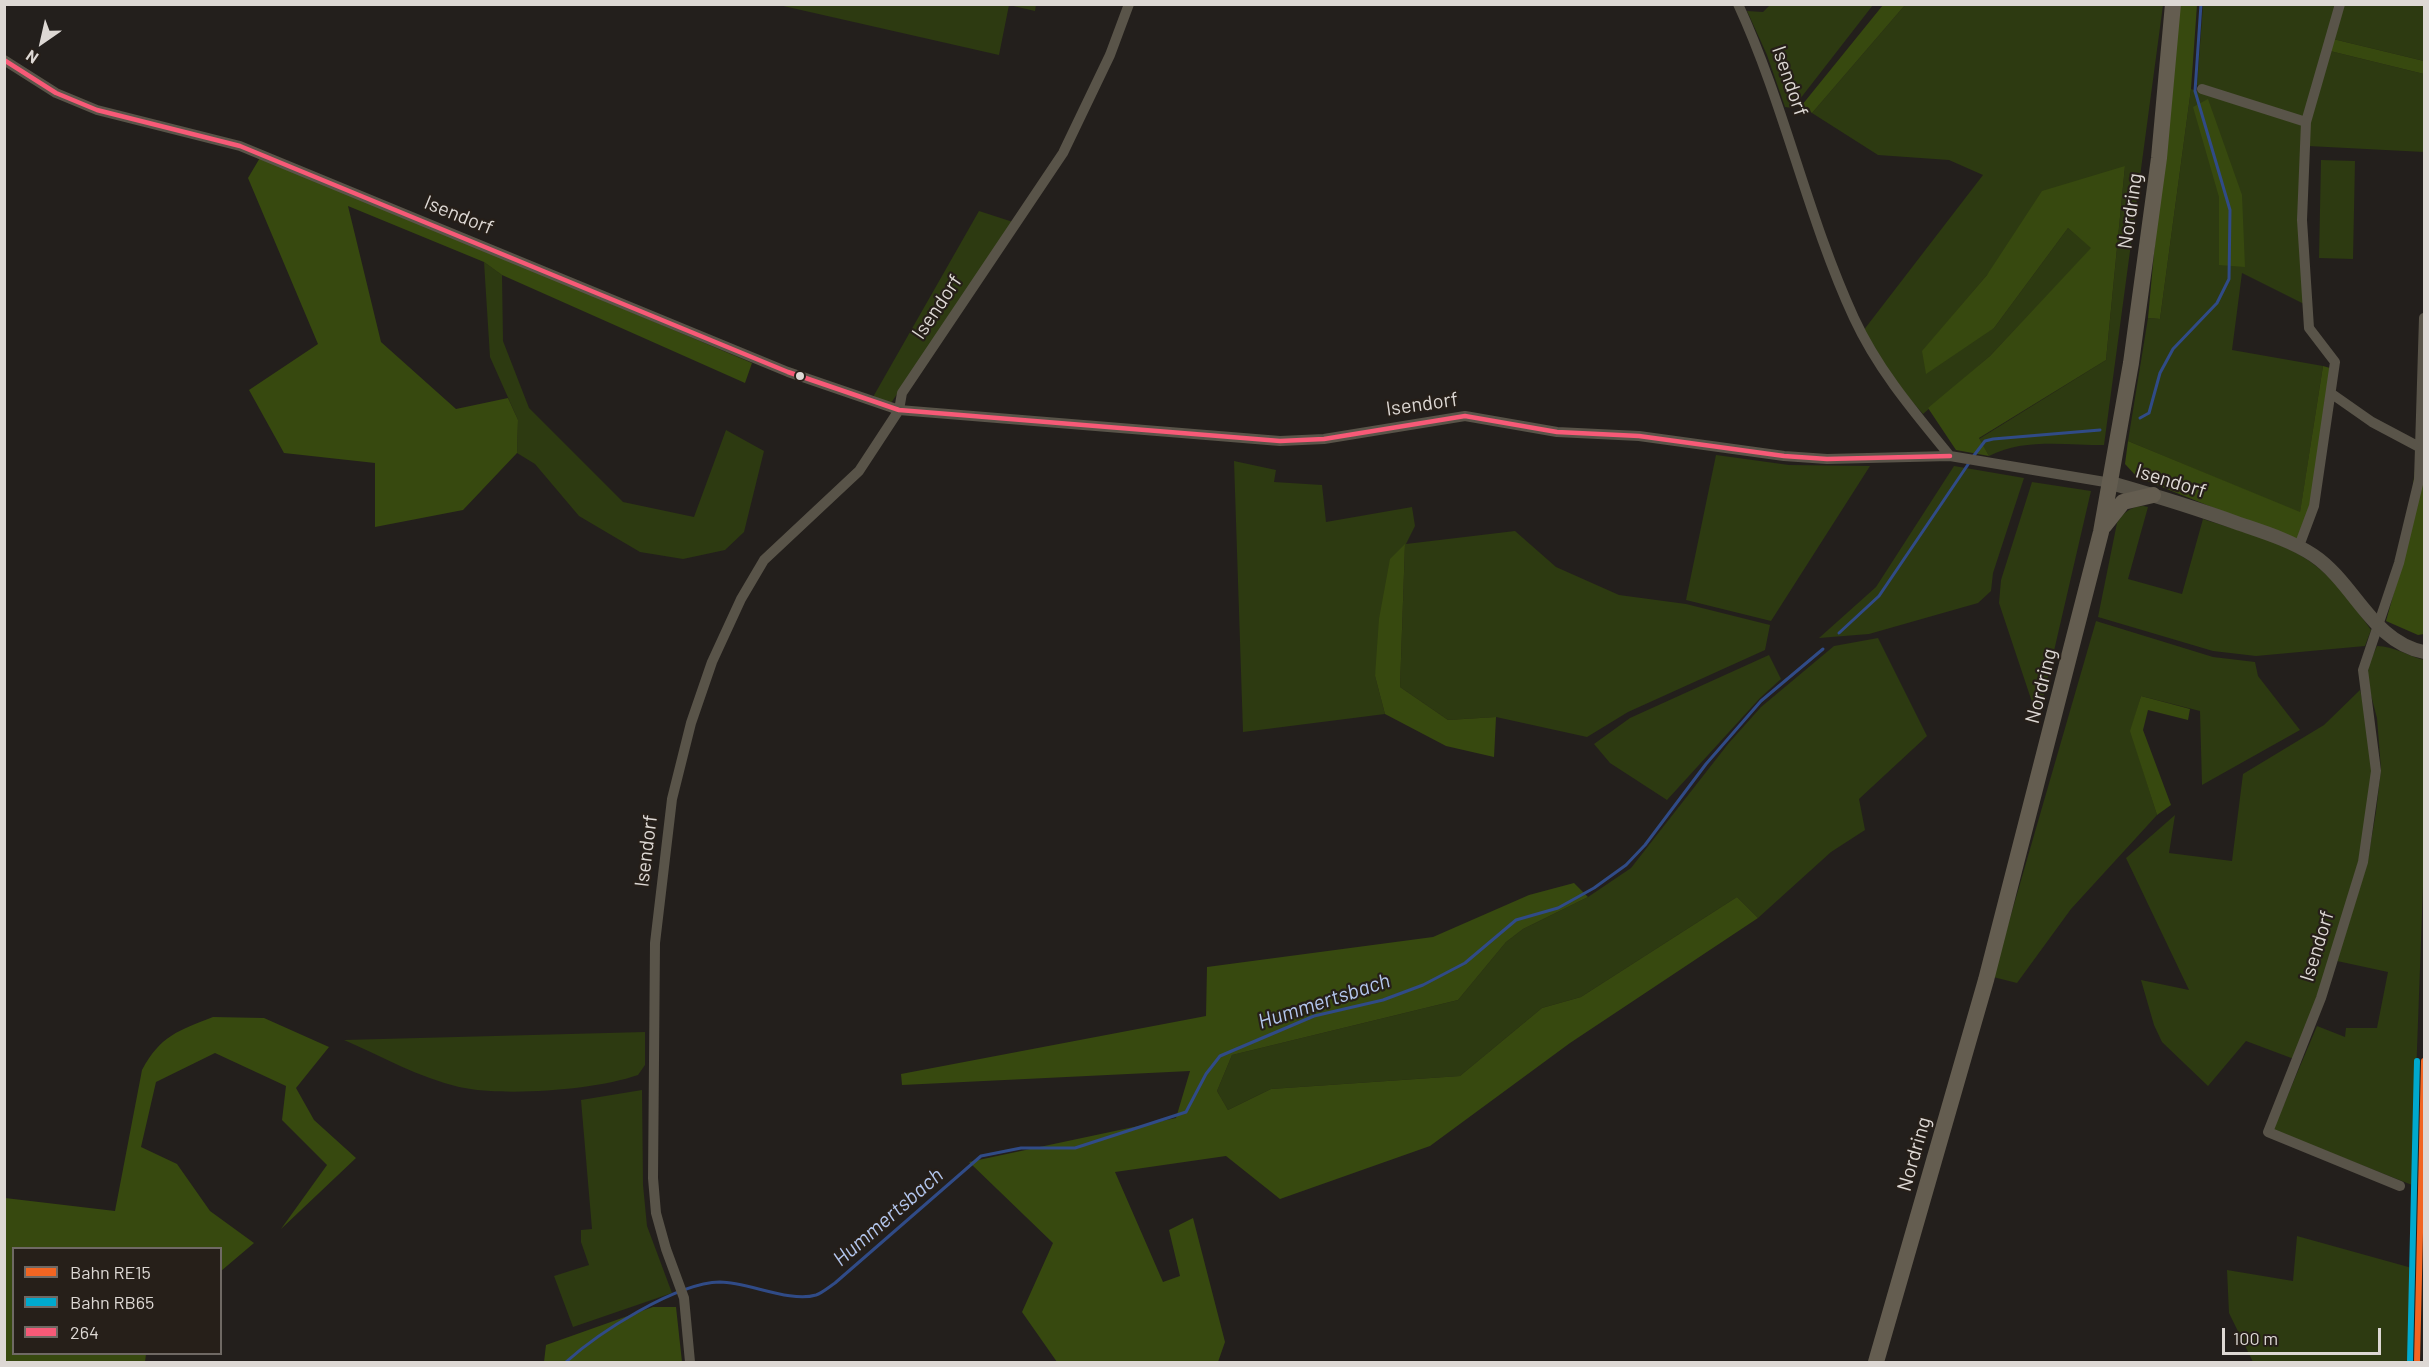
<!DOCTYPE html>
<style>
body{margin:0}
#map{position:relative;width:2429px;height:1367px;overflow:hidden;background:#231f1c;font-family:Barlow,sans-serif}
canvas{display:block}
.frame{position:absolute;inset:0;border:6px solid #ddd8d4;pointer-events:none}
.legend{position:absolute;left:12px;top:1247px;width:210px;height:108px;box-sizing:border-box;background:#261f19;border:2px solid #6f6964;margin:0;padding:8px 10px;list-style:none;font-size:18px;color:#ddd8d4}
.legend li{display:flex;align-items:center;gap:12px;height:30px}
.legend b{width:30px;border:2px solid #6f6964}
.north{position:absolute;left:12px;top:12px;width:60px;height:60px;-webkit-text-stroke:4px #261f19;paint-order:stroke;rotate:214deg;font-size:16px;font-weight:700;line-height:24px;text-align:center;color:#ddd8d4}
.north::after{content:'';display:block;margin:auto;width:21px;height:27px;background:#ddd8d4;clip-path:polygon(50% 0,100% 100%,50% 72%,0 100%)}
.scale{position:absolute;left:2222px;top:1328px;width:159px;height:27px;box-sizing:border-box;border:3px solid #ddd8d4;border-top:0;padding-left:8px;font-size:18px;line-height:21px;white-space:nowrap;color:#ddd8d4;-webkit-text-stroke:4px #261f19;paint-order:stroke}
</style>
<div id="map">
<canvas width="2429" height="1367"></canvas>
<div class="frame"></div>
<ul class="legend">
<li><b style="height:8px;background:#f26522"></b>Bahn RE15</li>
<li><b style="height:8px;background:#00a9ce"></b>Bahn RB65</li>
<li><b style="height:8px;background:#f75a77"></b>264</li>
</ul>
<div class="north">N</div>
<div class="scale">100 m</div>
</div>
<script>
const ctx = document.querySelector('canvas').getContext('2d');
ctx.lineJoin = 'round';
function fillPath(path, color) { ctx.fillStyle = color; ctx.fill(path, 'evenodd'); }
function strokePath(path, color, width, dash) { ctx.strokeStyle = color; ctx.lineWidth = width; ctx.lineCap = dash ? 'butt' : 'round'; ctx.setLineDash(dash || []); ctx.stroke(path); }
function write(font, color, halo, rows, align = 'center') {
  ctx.font = font + ' Barlow,sans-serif'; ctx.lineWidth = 4.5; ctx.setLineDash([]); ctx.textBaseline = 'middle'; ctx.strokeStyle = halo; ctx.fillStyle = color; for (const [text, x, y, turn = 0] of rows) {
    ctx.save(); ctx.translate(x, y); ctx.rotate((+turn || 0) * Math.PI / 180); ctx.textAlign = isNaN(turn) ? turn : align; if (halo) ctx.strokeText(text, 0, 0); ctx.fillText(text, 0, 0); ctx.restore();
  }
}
fillPath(new Path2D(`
 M779,5H1036L1035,11L1009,5L999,55Z
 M1770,5H1873L1793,108L1785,107L1767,55L1747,11L1763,12Z
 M1905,5H2163L2104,445C2067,445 2022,438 1989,456L1979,439L2106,360L2125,166L1987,275L1923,351L1994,328L2068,228L2092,248L1990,356L1923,414L1895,382L1863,331L1983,175L1949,160L1878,155L1812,113Z
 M2203,5H2337L2305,119L2197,85Z
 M2343,5H2424V61L2333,39Z
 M2330,51L2424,74V152L2308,146L2310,121Z
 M2191,89L2302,125L2304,304L2242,273L2232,350L2323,366L2300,513L2128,441L2148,318L2160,319Z
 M2321,160L2355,161L2353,259L2319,258Z
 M979,211L1013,222L891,403L873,397Z
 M484,262L502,275L503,341L529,408L623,502L694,517L726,430L764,451L744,532L725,550L683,559L640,552L579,516L535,464L517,453L518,420L490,357Z
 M1716,455L1789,465L1870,466L1771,621L1686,600Z
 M1234,461L1276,470L1274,482L1322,485L1326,522L1412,507L1415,526L1406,544L1515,531L1556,567L1619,595L1686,604L1770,625L1765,650L1628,712L1587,737L1496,717L1448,720L1400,687L1405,545L1375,676L1385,714L1243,732Z
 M1954,466L2024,478L1993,573L1991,591L1978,603L1869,634L1819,638L1876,587Z
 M2032,482L2091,491L2038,720L1999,603L2001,580Z
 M2143,506L2148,507L2128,579L2182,594L2203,519C2242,532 2289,542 2321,570C2341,587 2356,609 2371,630L2365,646L2256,656L2213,651L2098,617L2117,523C2124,512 2130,507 2143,506Z
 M2096,621L2213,657L2255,662L2258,676L2300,730L2202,785L2200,711L2141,696L2131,731L2157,815L2071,909L2017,983L1993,977Z
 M1878,638L1927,736L1859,799L1865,830L1831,852L1758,918L1737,897L1581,997L1542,1008L1460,1076L1271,1089L1228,1110L1217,1091L1232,1055L1458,1000L1506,942L1523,929L1588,897L1631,868L1728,744L1761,707L1834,646Z
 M2377,646C2394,646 2408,656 2424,660V859L2412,1185L2273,1130L2317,1026L2345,1037L2346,1028H2377L2388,972L2337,961L2367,864L2376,812L2381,769L2377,718L2367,680L2369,664Z
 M1769,655L1781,679L1760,698L1667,800L1610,763L1594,744L1630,718Z
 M2360,690L2369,727L2373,770L2359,860L2319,996L2294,1059L2246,1041L2208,1086L2162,1042L2154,1025L2141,980L2189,990L2126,858L2175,815L2169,853L2232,861L2243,774L2324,725Z
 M645,1032V1065L638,1075C595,1090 504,1097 459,1087C420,1078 381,1056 344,1040Z
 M642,1090L643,1185L647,1226L672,1293L573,1327L554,1276L589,1265L581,1242V1230L592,1229L581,1100Z
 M2297,1236L2412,1268L2410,1362H2253L2229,1313L2227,1270L2293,1281Z`), '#2d3a11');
fillPath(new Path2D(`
 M1883,5H1905L1812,113L1802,105Z
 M2177,5H2197L2191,89L2160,319L2148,318Z
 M2333,39L2424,61V74L2330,51Z
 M2208,99L2242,195L2245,267L2219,265V197L2193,107Z
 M261,156L752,363L745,383L502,275L484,262L348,206L381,342L456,409L508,398L518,420L517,453L463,510L375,527V463L284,453L249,390L318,344L248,178Z
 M2125,166L2106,360L1979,438L1989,456L1956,450L1928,408L1990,356L2091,248L2068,228L1994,328L1926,374L1922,351L1987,275L2042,191Z
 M2323,366L2330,368L2310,505L2296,541L2137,477L2125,464L2128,441L2300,512Z
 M2424,402V634L2418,635L2386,621L2403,560Z
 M1405,544L1400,687L1448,720L1496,717L1494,757L1446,746L1385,714L1375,676L1379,619L1390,559Z
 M2141,696L2190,709L2188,720L2148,710L2143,730L2171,805L2157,815L2130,731Z
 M1574,883L1588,897L1523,929L1506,942L1458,1000L1232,1055L1217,1091L1228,1110L1271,1089L1460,1076L1542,1008L1581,997L1737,897L1758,918L1570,1043L1430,1146L1280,1199L1226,1156L1115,1172L1163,1282L1180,1276L1169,1230L1193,1218L1225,1342L1218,1362H1057L1022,1312L1053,1243L969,1162L1176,1118L1190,1071L902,1085L901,1074L1206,1016L1207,967L1433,937L1529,895Z
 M213,1017L264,1018L329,1047L296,1088L314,1120L356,1158L281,1229L327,1165L282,1120L286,1086L215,1053L156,1082L141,1147L177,1164L210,1211L254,1243L221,1271L220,1248H14V1354H146L145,1362H5V1198L115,1211L142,1070C161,1035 178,1031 213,1017Z
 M653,1307H676L682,1362H544L546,1345Z`), '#37490f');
strokePath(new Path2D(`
 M2140,418L2149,413L2160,373L2173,349L2217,303L2229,279L2230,210L2195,91L2201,4
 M1972,458L1985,441L1993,439L2100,430
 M1839,633L1879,596L1969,463
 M566,1362C598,1333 675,1283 720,1282C748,1282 790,1303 816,1295C822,1293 829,1287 835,1283L981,1156L1021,1148H1075L1186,1112L1206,1074L1220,1056L1314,1016L1383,1000L1423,985L1465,963L1516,920L1558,908L1594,888L1626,865L1645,845L1706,764L1761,701L1823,649`), '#304b87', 3);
strokePath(new Path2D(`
 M1738,4C1785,106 1807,216 1854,318C1878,370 1914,412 1950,456
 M4,60L56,93L97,110L240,146L788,372L899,410L1280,441L1324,439L1465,416L1557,432L1639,436L1784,456L1827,459L1950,456L2111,483
 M2202,89L2306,122
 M2332,394L2372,422L2421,448
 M2299,546L2314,506L2335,362L2309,328L2302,220L2306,122L2340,4
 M2400,1186L2268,1132L2321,998L2363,862L2376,771L2363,670L2399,563L2419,480L2424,318
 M690,1362L684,1298L666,1249L656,1213L653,1178L655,943L672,799L691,723L712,662L741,599L764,560L859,471L899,410L902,393L1063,153L1110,55L1129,4`), '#595449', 10);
strokePath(new Path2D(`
 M2111,483C2153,495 2196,508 2237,523C2263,532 2290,540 2313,555C2355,583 2372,642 2424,652`), '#595449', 14);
strokePath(new Path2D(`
 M2104,526L2123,502L2153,495
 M1876,1362L1986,980L2101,532L2131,363L2159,158L2173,4`), '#645d50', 16);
strokePath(new Path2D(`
 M4,60L56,93L97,110L240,146L788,372L899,410L1280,441L1324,439L1465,416L1557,432L1639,436L1784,456L1827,459L1950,456`), '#f75a77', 4.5);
strokePath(new Path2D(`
 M2417,1362L2424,1061`), '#f26522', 6);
strokePath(new Path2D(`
 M2410,1362L2417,1061`), '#00a9ce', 6);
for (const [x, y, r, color] of [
 [800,376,5,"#ddd8d4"]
]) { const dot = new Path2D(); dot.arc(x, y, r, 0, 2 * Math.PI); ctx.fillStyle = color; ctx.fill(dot); strokePath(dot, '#261f19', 2); }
write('20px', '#ddd8d4', '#261f19', [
 ["Isendorf",1790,81,71],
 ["Nordring",2130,211,-82],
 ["Isendorf",459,215,22],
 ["Isendorf",937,307,-56],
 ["Isendorf",1422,404,-8],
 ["Isendorf",2171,481,17],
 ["Nordring",2041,686,-76],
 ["Isendorf",646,851,-83],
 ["Isendorf",2317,946,-73],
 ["Nordring",1914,1154,-74]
]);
write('italic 21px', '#b3c6ed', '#261f19', [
 ["Hummertsbach",1324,1001,-18],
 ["Hummertsbach",888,1217,-41]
]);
</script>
